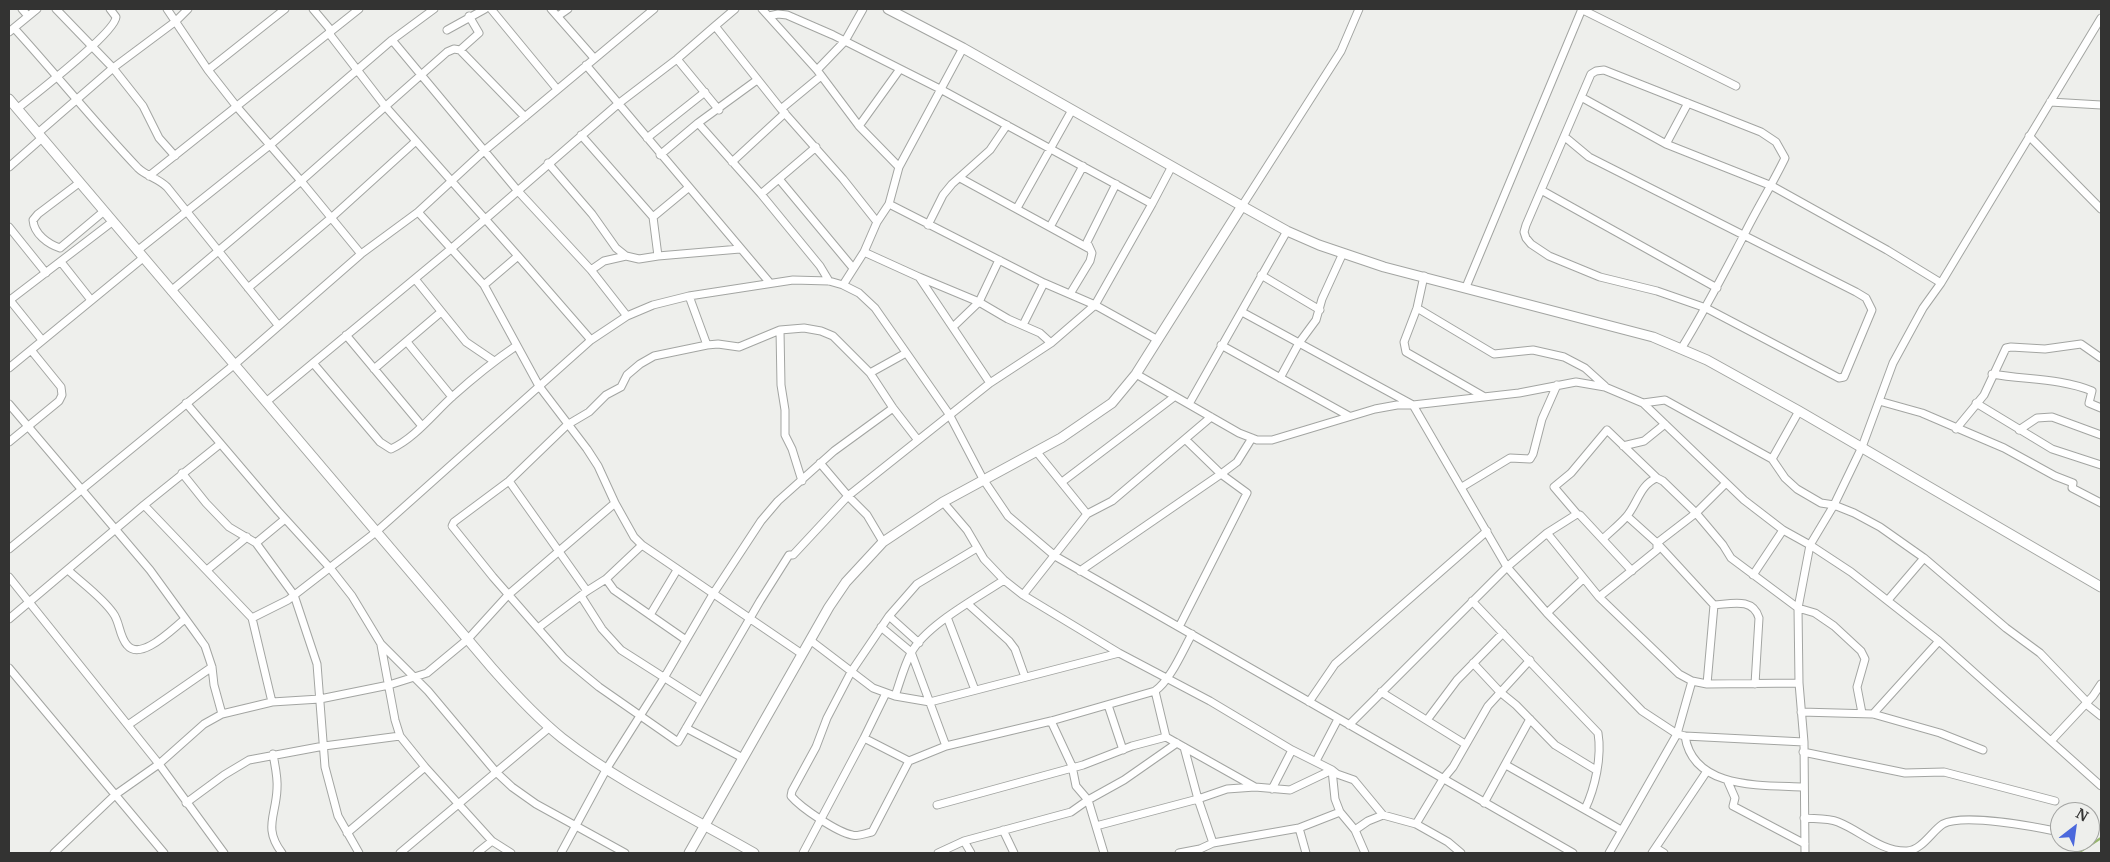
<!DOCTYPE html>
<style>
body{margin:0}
#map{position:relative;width:2110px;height:862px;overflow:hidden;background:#eeefec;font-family:Merriweather,serif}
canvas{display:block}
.frame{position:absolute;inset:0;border:10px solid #333332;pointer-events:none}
.north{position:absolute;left:2050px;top:802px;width:50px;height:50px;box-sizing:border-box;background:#eeefec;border:1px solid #a3a4a2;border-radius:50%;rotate:30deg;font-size:14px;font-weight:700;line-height:20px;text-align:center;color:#333332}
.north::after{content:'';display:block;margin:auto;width:18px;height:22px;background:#4b68dc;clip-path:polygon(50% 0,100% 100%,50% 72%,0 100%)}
</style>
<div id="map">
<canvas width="2110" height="862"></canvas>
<div class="frame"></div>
<div class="north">N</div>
</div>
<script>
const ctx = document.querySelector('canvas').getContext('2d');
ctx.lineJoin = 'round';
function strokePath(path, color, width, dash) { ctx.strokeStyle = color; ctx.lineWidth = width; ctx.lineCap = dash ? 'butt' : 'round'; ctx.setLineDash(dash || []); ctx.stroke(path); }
strokePath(new Path2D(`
 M2078,853L2101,838`), '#97b86b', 2.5);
const minor = new Path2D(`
 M22,9L28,16
 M56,9L113,68L143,106L159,138L175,156
 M167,9L208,70L237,107L301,181L361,254
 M313,9L329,28L331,36L385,106L518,256L591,340
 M491,9L557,89
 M551,9L594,58
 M762,9L817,70L859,126L899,167
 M1581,9L1736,86
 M558,16L568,9
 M769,16L778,14L787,15L833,35L942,90L1152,204L1095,305L1051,343L990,383L848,496L793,555H789L760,601L678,742L599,687L564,658L493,577L452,526L454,522L509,481L567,425L589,412L606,395L621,387L627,375L640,364L654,356L707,345L718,344L739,347L780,330L804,328L821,331L833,336L870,373L893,408L917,439
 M715,26L735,9
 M14,28C56,74 95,123 138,168C146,176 158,178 167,187L278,325
 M447,30L485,9
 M9,32L37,9
 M392,40L517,190L591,270L627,316
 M460,50L479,33L469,16
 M677,59L719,110
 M586,65L770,283
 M208,70L285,9
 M817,70L845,41L863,9
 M1581,97L1666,144L1772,186L1887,250L1941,283
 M2050,102L2101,105
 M17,109C34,95 115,33 116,17L110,9
 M781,109L821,76
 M698,123L761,194L820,266L829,281
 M859,126L900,69
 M38,133L113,68L176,21L188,9
 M581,135L653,217L658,256
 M2029,136L2101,209
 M1565,137L1589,157L1856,292L1866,298L1872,310L1844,377L1839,378L1706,308L1657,291L1600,277L1549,256L1531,244L1526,238L1524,232L1526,225L1591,74L1596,71L1604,70L1761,132L1776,142L1785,158C1772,185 1756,210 1743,237C1723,275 1704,312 1681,349
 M647,138L705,92
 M1666,144L1688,103
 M660,155L698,123L757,80
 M732,162L785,113
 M548,163L592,214L616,248L626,256
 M9,167L42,138
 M149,176L359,9
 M960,178L1088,248
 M779,179L853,268
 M79,183L38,214L33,220C34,234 48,244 60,248L103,212
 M1541,190L1717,288
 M761,194L816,147
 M889,204L1044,283L1095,305L1158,340
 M1152,204L1172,166
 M1242,206L1341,51L1359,9
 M1017,208L1072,110
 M418,212L484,285L539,386L587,449L598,466L615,503L634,537L642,545L802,654
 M653,217L688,188
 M928,225L943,195L952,184L990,150L1007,125
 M9,227L46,273
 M1050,227L1083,166
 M137,251L270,145L392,40L434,9
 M864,252L919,277L990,383
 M61,262L91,300
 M591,270L604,261L626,256L639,259L658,256L740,249
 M1261,275L1320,310
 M1424,276L1417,308L1404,342L1406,352L1483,396
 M919,277L979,302L1008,319L1040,333L1051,343
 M415,279L466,342L494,361
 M484,285L518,256
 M843,285L864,252L877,222L889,204L899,167L963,48
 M1466,287L1582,9
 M248,288L331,218L416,141
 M171,291L301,181L447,52L454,49L460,50L525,117
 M1070,294L1090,261L1092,253L1087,242L1116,184
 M689,296L707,345
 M9,299L42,340
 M10,300L112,222
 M1417,308L1494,354L1533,350L1564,357L1585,368L1605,386
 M1242,312L1413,405L1507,567L1547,613L1642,711L1677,734L1685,736L1804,742
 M1023,325L1044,283
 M953,327L979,302L999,260
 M780,330L781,385L785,410V435L792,449L802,481
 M346,335L422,426
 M407,342L452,397
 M1221,345L1349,416
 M313,363L380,442L391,449C415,438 433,414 453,396C473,378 494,361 516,346
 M9,368L143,258
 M374,369L441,312
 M870,373L906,353
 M1136,374L1239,433L1257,440H1272L1375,409L1397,405H1413L1519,393L1576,382L1605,387L1643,403L1744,500L1783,530L1810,545L1851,572L1939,641L2101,786
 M1992,374C2026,380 2060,378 2092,391L2089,403L2101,408
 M1280,378L1299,343L1316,320L1322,299L1343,253
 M1879,401L1922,413L2004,448L2055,476L2073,483L2072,488L2101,503
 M266,402L452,248L618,104L677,59L715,26L781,109L843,179L877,222
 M186,403L278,511L330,568L352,596L381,644L428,691L496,772L512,787L536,804L625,853
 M1643,403L1665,400L1772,459L1785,478L1797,489L1821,503L1834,505L1854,513L1880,527L1924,558L2006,628L2040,653L2087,702
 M1976,403L2052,449L2101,465
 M9,404L150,570L195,632L205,646L212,667L214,685L222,714
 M1189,404L1287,231
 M1956,429L1984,395L2006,348L2011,347L2045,349L2081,344L2101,358
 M2019,430L2037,418L2052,417L2101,435
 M9,442L59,401L62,395L61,387L31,350
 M1623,446L1644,441L1665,424
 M1036,451L1087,514
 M1772,459L1799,411
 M820,463L848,496L867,515L883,542
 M182,473L206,503L229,527L256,543L294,595L317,664L325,767L338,816L359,853
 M509,481L587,591
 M1062,482L1174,397
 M1462,487L1510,458L1530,459L1533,454L1542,419L1557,385
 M943,502L967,530L984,559L1004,580L1023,595L1119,653L1210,701L1292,750L1332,770L1335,799L1340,812L1355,830L1365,853
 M144,505L252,618L272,702
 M1577,514L1554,487L1571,473L1607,430L1657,478
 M1627,516L1657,543L1714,605L1707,684
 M1547,533L1599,597L1679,674L1692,681L1707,684L1799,683
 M1603,539C1610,532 1619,525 1626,517C1637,505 1640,484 1657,478L1663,481L1696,513L1723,545L1731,558L1798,608L1815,613L1834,626L1861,651L1865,659L1857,687L1862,713
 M256,543L285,519
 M977,548L917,584L889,616L851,672L827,718L816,747L792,791L791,796C801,808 837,832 852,835C858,837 866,833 872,832L909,761L946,746L1051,721L1155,691C1170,681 1183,650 1192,634
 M9,549L235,364L361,254L418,212L484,151L654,9
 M68,570C83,584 102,597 113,613C120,622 119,636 127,645C141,662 173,628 185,619
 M207,570L247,537
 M1080,571L1221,474L1237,462L1252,438
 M1753,575L1783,530
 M9,577L159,764L224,853
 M606,579L614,590L686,640
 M1023,595L1087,514L1112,501L1211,417
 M581,596L602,629L621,650L701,701
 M1599,597L1657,550V543L1696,513L1726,483
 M1888,600L1924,558
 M1472,601L1598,733C1602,757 1595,788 1585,809
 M968,604L1009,641L1015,649L1025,677
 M1714,605C1731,604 1753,597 1759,618L1755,684
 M1547,613L1583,579
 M650,615L677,570
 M889,616L919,643
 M947,617L975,690
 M252,618L288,600L376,532L591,340L627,316L653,305L689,296L793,280L829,281L843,285L859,293L875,308L949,414L983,479L1008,516L1055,556L1573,853
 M9,619L144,505L220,444
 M881,627L911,652L946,746
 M1179,627L1247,493L1221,474L1186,440
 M538,628L587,591L606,579L642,545
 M810,640L873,688L895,696L930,702L1119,653
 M381,645L395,720L400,736L425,767L492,841L511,853
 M1473,663L1500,692L1516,705L1555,745L1596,770
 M9,668L164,853
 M1155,691L1166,737L1255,787L1227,789L1198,799L1184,747
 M1381,692L1465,744
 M895,696C900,682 904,666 911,653C926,625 977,598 1004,580
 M1309,702L1335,664L1487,531
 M2086,704L2101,716
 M1108,705L1123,750
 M1801,712L1873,714L1940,733L1983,750
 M1873,714L1939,641
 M1427,720L1457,680L1503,633
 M1051,721L1072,766L1076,786L1088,800L1104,853
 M128,725L212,667
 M1349,725L1507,567L1547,533L1577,514L1580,515L1632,571
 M686,728L743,758
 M1685,736C1693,790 1762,785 1804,787
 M864,738L886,693
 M2051,741L2093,696L2101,684
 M1803,752L1905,773L1944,772L2055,801
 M273,754C275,766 278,778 277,789C276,816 263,828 282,853
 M1316,761L1338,719
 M1506,765L1621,830
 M1728,782L1735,798L1733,806L1805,844
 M1255,787L1290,790L1332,770L1337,774L1354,780L1383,815
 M1272,789L1292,750
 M186,803L224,775L249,760L324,746L400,736
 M1484,803L1530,719
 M937,805L1083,765L1132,746L1166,737
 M1804,818C1815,819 1828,818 1838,822C1861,831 1881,852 1907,851C1922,850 1932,831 1943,824C1964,813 2036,827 2060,832
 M1416,824L1443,779L1453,767L1488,706L1530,660
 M1096,826L1198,799L1213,843
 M1299,828L1306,853
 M1003,830L1014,853
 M1355,830L1368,821L1383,815L1416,824L1448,842L1461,853
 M347,833L425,767
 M964,841L971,853
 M1656,848L1664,853
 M54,853L115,795L159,764L204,724L222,714L272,702L320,699L389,685L427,673L468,639L508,595L615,503
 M400,853L550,727
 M477,853L492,841
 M561,853L607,768L664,678L713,594L761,521L778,501L834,451L893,408
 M803,853L864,738L909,761
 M938,853L964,841L1071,812L1088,800L1124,780L1177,743
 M1179,853L1200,849L1213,843L1299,828L1340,812
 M1609,853L1677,734L1692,681
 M1652,853L1707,771
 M1805,853L1804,742L1799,683L1798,608L1810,545L1834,505L1862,447L1893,363L1923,308L1941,283L2101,18`);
const tertiary = new Path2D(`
 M9,99L492,668C514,693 536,717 562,738C621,784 690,816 754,853
 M1242,206L1287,231L1319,245L1384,267L1653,337L1707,360L1799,411L2101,587
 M689,853L829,607L846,582L883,542L943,502L1061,438L1112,403L1136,374L1242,206L963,48L888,9`);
strokePath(minor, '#a3a5a2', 9);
strokePath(tertiary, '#a3a5a2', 11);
strokePath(minor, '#fff', 7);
strokePath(tertiary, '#fff', 9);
</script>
